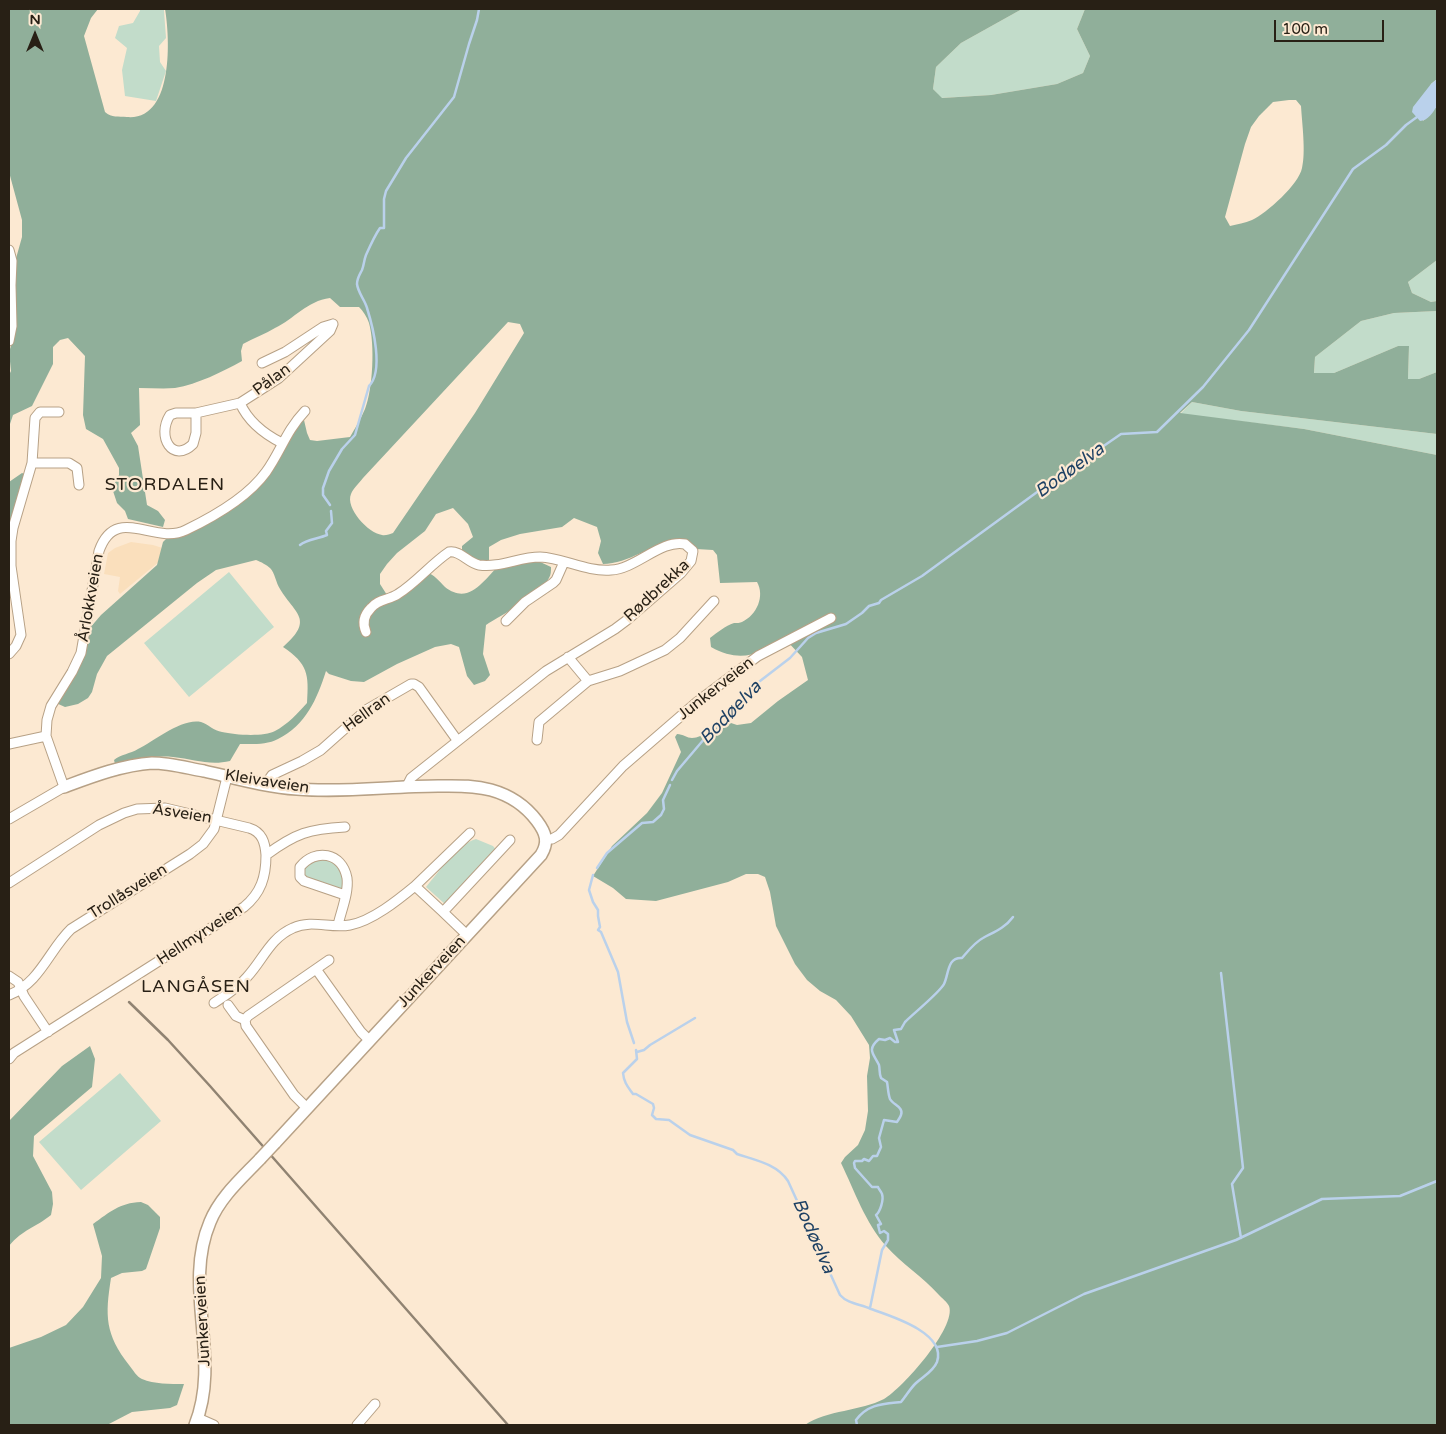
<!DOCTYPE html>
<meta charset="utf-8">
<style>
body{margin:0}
#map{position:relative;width:1446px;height:1434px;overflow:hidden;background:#fce9d2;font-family:"Varela Round",sans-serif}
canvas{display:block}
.frame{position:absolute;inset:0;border:10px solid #282015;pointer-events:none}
.north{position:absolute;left:10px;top:10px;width:50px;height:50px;-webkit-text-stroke:4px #fce9d2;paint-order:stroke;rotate:0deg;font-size:14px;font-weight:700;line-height:20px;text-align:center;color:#282015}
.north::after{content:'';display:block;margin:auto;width:18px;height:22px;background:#282015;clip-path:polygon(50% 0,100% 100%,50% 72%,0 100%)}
.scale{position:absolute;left:1274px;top:20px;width:110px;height:22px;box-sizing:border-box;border:2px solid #282015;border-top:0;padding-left:6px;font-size:15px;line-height:18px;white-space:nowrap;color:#282015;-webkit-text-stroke:4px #fce9d2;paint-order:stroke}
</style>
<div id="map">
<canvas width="1446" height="1434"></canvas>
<div class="frame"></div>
<div class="north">N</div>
<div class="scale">100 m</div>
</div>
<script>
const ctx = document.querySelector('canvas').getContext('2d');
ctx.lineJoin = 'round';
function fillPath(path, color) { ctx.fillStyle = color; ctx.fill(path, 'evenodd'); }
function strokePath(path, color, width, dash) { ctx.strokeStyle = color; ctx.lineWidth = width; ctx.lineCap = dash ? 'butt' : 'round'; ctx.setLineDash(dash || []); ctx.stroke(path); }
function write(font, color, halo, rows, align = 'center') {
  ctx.font = font + ' "Varela Round",sans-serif'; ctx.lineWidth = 4.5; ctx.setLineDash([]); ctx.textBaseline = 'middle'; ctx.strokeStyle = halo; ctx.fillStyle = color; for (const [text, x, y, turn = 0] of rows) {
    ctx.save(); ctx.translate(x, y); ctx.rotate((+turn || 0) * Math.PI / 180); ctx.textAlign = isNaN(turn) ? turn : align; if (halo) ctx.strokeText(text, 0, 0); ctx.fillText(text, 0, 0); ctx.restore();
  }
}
fillPath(new Path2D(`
 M131,542L153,545L172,551L120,594L118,591L120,577L104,574L108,553L115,548Z`), '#fadfbc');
fillPath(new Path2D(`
 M140,9H164V11L166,38L159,46L160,62L166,71L156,101L125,96L122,70L127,48L115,38L119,26L133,23L140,11Z
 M1022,9H1085L1077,29L1090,56L1083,73L1057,84L991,95L941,98L933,89L936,67L961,43Z
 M1437,260V301L1431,302L1412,293L1408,282Z
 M1437,311V372L1419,379H1408L1409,346H1398L1334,373L1314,374L1315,357L1361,321L1394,313Z
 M1192,402L1241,411L1437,434V455L1304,429L1180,414Z
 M229,572L274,627L189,697L144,643Z
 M476,839L493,846L497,851L446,905L426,887C439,872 457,844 476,839Z
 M319,857C339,863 344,869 343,889L340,890L303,878L302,867Z
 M120,1073L161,1121L81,1190L39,1142Z`), '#c2dcca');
fillPath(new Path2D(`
 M9,9H98L91,18L84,36L105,112C112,118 118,116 127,117C174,121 170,38 165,9H1022L961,43L936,67L933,89L942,98L991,95L1057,84L1083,73L1090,56L1077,29L1085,9H1437V79L1431,84L1423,121L1437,106V260L1408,282L1412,293L1431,302L1437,301V311L1394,313L1361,321L1315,357L1314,373H1334L1398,346H1409L1408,379H1419L1437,372V434L1241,411L1192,402L1180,413L1304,429L1437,455V1425H805C827,1410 861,1411 884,1399C902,1389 957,1327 949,1306C947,1302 942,1298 939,1295C923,1277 902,1264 886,1246C865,1222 855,1192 841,1163L845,1157L858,1145L865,1130L868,1111L867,1076L870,1058L869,1045L851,1016L836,1000L820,991L807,980L795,964L776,926L770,892L765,877L758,874H746L728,882L656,901L626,899L613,888L593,876L612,846L647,813L662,793L681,752L675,737L677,734C683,734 687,738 692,738C703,738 715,726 725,721L737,725L751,723L778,701L808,680L802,657L785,639C758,655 740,663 711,647L710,638C718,632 725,626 734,623C737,623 740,623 742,622C757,615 765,596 757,582L720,583L717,555L713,550L696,549L680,539C654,543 628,564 603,564L598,553L601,541L597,527L574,518L562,527L520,534L501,540L489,547V560L478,563L462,551V546L473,537L468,524L453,508L436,514L425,531L397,553L387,564L380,574V584L387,595H394L426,572C435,575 439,581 445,587C469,606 484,580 500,564L538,561L551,567C551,571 551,575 549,578C540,595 503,614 486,625L483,654L490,675L485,681L474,685L467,676L459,647L451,644L435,647L397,664L364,682L351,681L329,674L326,671C317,699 306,725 278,739C267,745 252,744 240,744L230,761C209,766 194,759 173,757C153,755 134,760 115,764L114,760C121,754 130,754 138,749C155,741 181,718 201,722C208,724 214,731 222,732C235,735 264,737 275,731C287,725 299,712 307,703C309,674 308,664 283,647C315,619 295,614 280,589C276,583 275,573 270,568C267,565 261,562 256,560L216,570L197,583L107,656L97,674L92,692L88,698L78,704L65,707L56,703L89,629L101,615L157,565L163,542L167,538L178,537L249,495L292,433L304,420L307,433L310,440L317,441L350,437C355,428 361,419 365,409C373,389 375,344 369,323C367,317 363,311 359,307H340L330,298C307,301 294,319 275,328C265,334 254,338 243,344L241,351L242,361C222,372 198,384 175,388C164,389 151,388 139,388L140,425L131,433L138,446L147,505L158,511L165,520L163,527L128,519L125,511L117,503L112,488L119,475V468L103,439L86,429L83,415L85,356L68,338L60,340L53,347V364L32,406L13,415L9,427V375L11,371L9,352L14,337L15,262L22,237V220L9,172ZM1289,100H1296L1301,106C1302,123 1306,152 1302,168C1299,184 1267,213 1252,220C1245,223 1237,224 1230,226L1225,217L1245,144L1251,127L1259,116L1273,102ZM508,322L520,324L524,333L475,413L393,533C390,534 385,536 382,535C368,533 345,508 351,494C353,489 359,483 363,478Z
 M22,473L25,474L9,536V482Z
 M90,1046L95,1059L92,1087L34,1136L33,1156L52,1192L53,1204L51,1215C35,1228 23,1229 9,1246V1121L62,1066Z
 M141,1202L148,1205L160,1217V1228L146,1269L142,1271L122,1273L111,1278C105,1316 105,1334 129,1365C133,1370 137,1377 142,1379C154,1384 170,1384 184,1384L177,1405L170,1408L132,1412L107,1425H9V1348L41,1337L66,1325L83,1307L101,1278L102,1256L93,1224C110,1212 119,1203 141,1202Z`), '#90af9a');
fillPath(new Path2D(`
 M1437,79V106C1433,112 1428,121 1420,121L1412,112L1413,107L1431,84Z`), '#bad1eb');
strokePath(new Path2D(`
 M330,505L323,495V488L329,471L342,449L355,435L369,386C384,371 373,327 367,308C365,300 358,293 357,284C357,278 360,274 362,270C364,265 364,260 366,255C370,246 375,235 380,228H384V199L386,191L406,158L454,97L469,44L477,20L479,9
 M300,545C307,539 318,539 327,535L326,531L332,523L331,511
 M672,780L677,771L705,738L716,727L731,718L747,691L790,658L808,638L816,633L846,624L862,613L869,606L879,603L881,600L922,576L1044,487L1121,434L1157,432L1203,387L1249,330L1353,169L1386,145L1406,125L1417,117
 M597,868L607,853L642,823L653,822L661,815L664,809L663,800L670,785
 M593,875L589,890L593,902L598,910V916L600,927L598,930L601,932L618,972L627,1022L634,1043
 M1221,973L1243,1168L1232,1184L1241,1238
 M636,1050L637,1059L623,1073C624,1083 628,1087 633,1094H636L653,1104L654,1108L652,1115L656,1119L669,1120L690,1135L733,1150L737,1154C755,1160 777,1164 788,1181L840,1295C848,1304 860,1304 871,1309C891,1316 947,1333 937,1362C933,1372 922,1377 915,1384C910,1389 906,1396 901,1402C883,1404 868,1404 856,1420L857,1425
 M637,1052L644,1050L650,1045L695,1018
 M870,1308L882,1250L888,1240V1234L884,1231L880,1233L878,1225L881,1224L876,1215C880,1212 884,1200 882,1194C882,1193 878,1188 878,1187H872L855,1168L854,1163L855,1161H862L864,1159L869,1161L873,1156H877L881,1147L879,1138L884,1120L897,1122C898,1120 900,1118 901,1115C904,1107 893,1105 890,1099C888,1094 888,1087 887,1082L881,1078C879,1074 880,1069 879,1065C874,1054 866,1050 879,1039L885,1040L890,1038L895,1042H898L894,1030L901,1029L905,1022C913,1014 940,992 944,984C949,974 947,957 962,958C968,951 975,942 983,938C994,932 1005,928 1013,917
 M937,1347L977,1341L1007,1333L1084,1294L1236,1240L1322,1199L1400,1196L1437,1181`), '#bad1eb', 2.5);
const minor = new Path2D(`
 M9,250L12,261L11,285L12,326L9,341
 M262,363L285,352L323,327L333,324
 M240,403C248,421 264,434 282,443
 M196,413V433L193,444C173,464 156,437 170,415L176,413H196L240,403L279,378L330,331L333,324
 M32,463H69L77,468L79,485
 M506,621L525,602L553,583L556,580L564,562
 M366,632C362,623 364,615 371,608C378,599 389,600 398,594C416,583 431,564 449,552C460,550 468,563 479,565C500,568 519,557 540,557C564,558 586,572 611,570C636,569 661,539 685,544L693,551L691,561L681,573L627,620L615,629L546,671L411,778L407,786
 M9,654L16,646L21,635L11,566V541L13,528L32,463L35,418L40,412H59
 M568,657L588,681
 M537,740L539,722L582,686L588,681L620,671L665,650L680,638L714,601
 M9,744L46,736
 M265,785L272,775L302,761L321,750L366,710L411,684H414L419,687L457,740
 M9,819L64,787L46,736L47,720L51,706L72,672L81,653L99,551C116,503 154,546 186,530C213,517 248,497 266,472C281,451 286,431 305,411
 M470,833L415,886L443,912L510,840
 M547,839H552L559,835L623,766L697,702L758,656L831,618
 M9,883L99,825L124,813L137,809L165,808L249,828C262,832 265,842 266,855
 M443,912L466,934
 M338,925C341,911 349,893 347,878C342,852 315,848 300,867V877L304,881L345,895
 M316,969L329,960
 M9,976L18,982L24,996L48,1032
 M9,995C40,983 49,950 71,929L190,854L203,844L214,829L227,777
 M214,1003C226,995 238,988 247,977C263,960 270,938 293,928C312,919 331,929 350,925C372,921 398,900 415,886
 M228,1005L236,1016L245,1020
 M245,1020L248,1016L316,969L361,1032L369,1040
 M245,1020L246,1026L294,1095L307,1108
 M9,1059L14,1053L244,907C261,893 266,877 266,855C296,833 309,829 345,827
 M198,1418L214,1425
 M357,1425L375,1404`);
const tertiary = new Path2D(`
 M64,787C91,777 122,765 152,763C169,763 187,768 204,771C235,778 266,787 297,789C344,793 391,786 438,786C455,786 473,785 491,790C509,795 525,805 537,821C546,833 549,842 541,855L275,1143
 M195,1425C222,1358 182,1288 210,1222C220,1197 242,1178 260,1159`);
strokePath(minor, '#b7a186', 11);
strokePath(tertiary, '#b7a186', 14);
strokePath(minor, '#fff', 9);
strokePath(tertiary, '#fff', 11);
strokePath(new Path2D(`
 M129,1002L168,1040L210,1086L508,1425`), '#908372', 2.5);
const tertiaryBridge = new Path2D(`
 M260,1159L275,1143`);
strokePath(tertiaryBridge, '#b7a186', 14, []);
strokePath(tertiaryBridge, '#fff', 11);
write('16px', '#282015', '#fce9d2', [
 ["Pålan",272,380,-36],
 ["Rødbrekka",657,591,-43],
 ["Årlokkveien",91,598,-80],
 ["Junkerveien",716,689,-38],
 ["Hellran",367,713,-36],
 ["Kleivaveien",267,782,9],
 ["Åsveien",182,814,9],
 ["Trollåsveien",128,892,-32],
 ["Hellmyrveien",200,935,-33],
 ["Junkerveien",432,972,-47],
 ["Junkerveien",203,1321,-93]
]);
write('italic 18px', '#1e4164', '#fce9d2', [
 ["Bodøelva",1070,471,-36],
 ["Bodøelva",731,713,-46],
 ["Bodøelva",813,1236,66]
]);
ctx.letterSpacing = '1px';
write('18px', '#282015', '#fce9d2', [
 ["STORDALEN",165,485],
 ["LANGÅSEN",196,987]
]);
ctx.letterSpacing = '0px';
</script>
